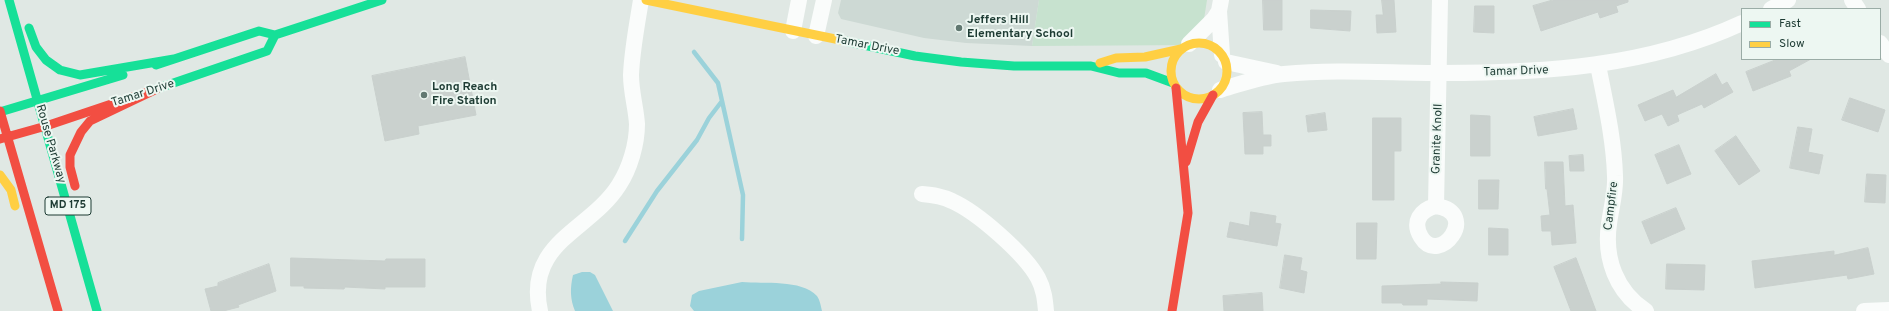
<!DOCTYPE html>
<style>
body{margin:0}
#map{position:relative;width:1889px;height:311px;overflow:hidden;background:#e0e8e4;font-family:Overpass,sans-serif}
canvas{display:block}
.legend{position:absolute;left:1741px;top:8px;width:140px;height:52px;box-sizing:border-box;background:#edf7f2;border:1px solid #9aaca6;margin:0;padding:5px 7px;list-style:none;font-size:12px;color:#1d3b33}
.legend li{display:flex;align-items:center;gap:8px;height:20px}
.legend b{width:20px;border:1px solid #9aaca6}
</style>
<div id="map">
<canvas width="1889" height="311"></canvas>
<ul class="legend">
<li><b style="height:5px;background:#16e098"></b>Fast</li>
<li><b style="height:5px;background:#ffcf43"></b>Slow</li>
</ul>
</div>
<script>
const ctx = document.querySelector('canvas').getContext('2d');
ctx.lineJoin = 'round';
function fillPath(path, color) { ctx.fillStyle = color; ctx.fill(path, 'evenodd'); }
function strokePath(path, color, width, dash) { ctx.strokeStyle = color; ctx.lineWidth = width; ctx.lineCap = dash ? 'butt' : 'round'; ctx.setLineDash(dash || []); ctx.stroke(path); }
function write(font, color, halo, rows, align = 'center') {
  ctx.font = font + ' Overpass,sans-serif'; ctx.lineWidth = 4; ctx.setLineDash([]); ctx.textBaseline = 'middle'; ctx.strokeStyle = halo; ctx.fillStyle = color; for (const [text, x, y, turn = 0] of rows) {
    ctx.save(); ctx.translate(x, y); ctx.rotate((+turn || 0) * Math.PI / 180); ctx.textAlign = isNaN(turn) ? turn : align; if (halo) ctx.strokeText(text, 0, 0); ctx.fillText(text, 0, 0); ctx.restore();
  }
}
fillPath(new Path2D(`
 M841,0H1039L1032,46L966,43L924,38L841,19L838,13Z`), '#cdd9d4');
fillPath(new Path2D(`
 M1039,0H1207L1200,45L1032,46Z`), '#c7e2cf');
fillPath(new Path2D(`
 M582,272H590L595,275L613,311H575C570,299 570,288 573,275Z
 M742,282C764,284 801,279 817,296C820,300 821,307 822,311H694L690,306L692,295L699,291Z`), '#9bd2da');
strokePath(new Path2D(`
 M694,52L718,83L743,195L742,239
 M625,241L657,191L697,140L709,118L722,101`), '#9bd2da', 4.5);
const building = new Path2D(`
 M1263,0H1282V30H1264Z
 M1382,0H1394L1396,32L1377,33L1376,15H1383Z
 M1553,0H1628V2L1616,6L1618,12L1600,18L1598,12L1541,31L1533,6Z
 M1475,6H1494V33L1474,32Z
 M1311,10L1351,11L1350,31L1311,28Z
 M465,57L476,115L418,126L419,134L385,141L372,76Z
 M1778,59H1811L1789,71L1791,76L1753,91L1746,72Z
 M1716,74L1722,85L1727,82L1733,92L1704,108L1702,104L1677,115L1679,121L1668,126L1662,114L1645,121L1638,105L1673,90L1676,97Z
 M1850,98L1885,110L1878,132L1842,120Z
 M1573,109L1577,129L1538,136L1534,117Z
 M1262,112L1263,135H1271V146H1263V154H1245L1243,113Z
 M1325,113L1327,130L1308,132L1306,116Z
 M1471,115L1490,116V156H1471Z
 M1373,118H1401V151H1394V200H1373Z
 M1798,127L1812,129L1808,152L1823,155L1819,174L1790,168Z
 M1736,136L1760,171L1739,185L1715,151Z
 M1679,145L1691,174L1667,184L1655,155Z
 M1583,155L1584,171H1570L1569,156Z
 M1545,162H1563L1565,206L1573,205L1576,243L1552,245L1551,231H1542L1541,216L1550,215L1547,189H1546Z
 M1867,174L1886,175L1885,203L1865,202Z
 M1479,180H1499L1498,209H1479Z
 M1676,208L1685,229L1651,244L1642,222Z
 M1251,212L1276,216L1275,223L1281,224L1277,246L1227,237L1230,222L1249,226Z
 M1357,223H1377L1376,259H1357Z
 M1489,228L1508,229V255H1489Z
 M1868,248L1874,274L1848,279L1847,275L1755,288L1752,261L1834,251V255Z
 M1285,255L1302,258L1300,270L1307,272L1304,293L1280,288Z
 M291,258L385,261L386,259H425V287H385V289L345,287L344,289L304,288V286H291Z
 M1576,258L1596,311H1571L1554,267Z
 M269,264L276,291L238,305L239,307L223,311H211L205,289L218,286V283Z
 M1667,264L1705,265L1704,290L1666,289Z
 M1441,282L1478,283L1477,301L1427,299V305H1403L1402,303H1382V286L1441,284Z
 M1262,293L1263,311H1224L1223,296Z`);
fillPath(building, '#cad1ce');
strokePath(building, '#c9d0cd', 1);
strokePath(new Path2D(`
 M1221,0L1219,11L1222,55
 M1852,0L1858,9
 M1771,9L1788,0
 M793,31L799,0
 M816,36L824,0
 M1880,43L1889,55
 M1189,44L1214,19L1219,11
 M1226,62L1277,73
 M1598,65C1605,101 1614,139 1615,176C1616,192 1611,208 1609,224C1604,258 1616,292 1646,311
 M1220,90C1240,84 1262,76 1284,74C1336,69 1389,73 1441,73C1544,73 1647,67 1742,23
 M922,194C933,195 942,196 952,201C977,212 1025,254 1038,278C1044,289 1045,300 1046,311
 M1436,206C1481,213 1439,267 1421,237C1412,222 1420,210 1436,206L1440,0
 M540,311C525,242 590,231 619,185C630,168 637,144 637,124C636,108 631,92 631,75C632,50 637,25 641,0
 M1864,311L1889,310`), '#fafcfb', 16);
strokePath(new Path2D(`
 M9,0L97,311
 M29,28L36,47L46,60L60,70L80,75L174,59
 M845,41L915,56L961,62L1014,66H1091L1119,73H1146L1173,83
 M156,65L259,31L275,35L382,0
 M153,90L267,51L275,35
 M0,112L123,75`), '#16e098', 9);
strokePath(new Path2D(`
 M646,0L845,41
 M1171 71a28 28 0 1 1 56 0a28 28 0 1 1-56 0Z
 M1100,63L1116,58L1145,57L1181,49
 M0,175L11,190L15,206`), '#ffcf43', 9);
strokePath(new Path2D(`
 M0,111L58,311
 M0,139L46,126L153,90
 M1186,162L1198,122L1213,95
 M75,186L70,167V155L81,132L90,121L157,89
 M1172,311L1188,213L1176,88`), '#f24e42', 9);
for (const [x, y, r, color] of [
 [959,28,4,"#617871"],
 [424,95,4,"#617871"]
]) { const dot = new Path2D(); dot.arc(x, y, r, 0, 2 * Math.PI); ctx.fillStyle = color; ctx.fill(dot); strokePath(dot, '#edf7f2', 1.5); }
for (const [x, y, w] of [
 [68,206,46]
]) { const box = new Path2D(); box.roundRect(x - w / 2, y - 9, w, 18, 3); ctx.fillStyle = '#edf7f2'; ctx.fill(box); strokePath(box, '#1d3b33', 1); }
write('bold 11px', '#1d3b33', null, [
 ["MD 175",68,206]
]);
write('bold 12px', '#1d3b33', '#edf7f2', [
 ["Jeffers Hill",967,21],
 ["Elementary School",967,35],
 ["Long Reach",432,88],
 ["Fire Station",432,102]
], 'left');
write('12px', '#1d3b33', '#edf7f2', [
 ["Tamar Drive",867,46,11],
 ["Tamar Drive",1516,72,-2],
 ["Tamar Drive",143,94,-18],
 ["Granite Knoll",1438,139,-88],
 ["Rouse Parkway",50,144,74],
 ["Campfire",1612,206,-83]
]);
</script>
